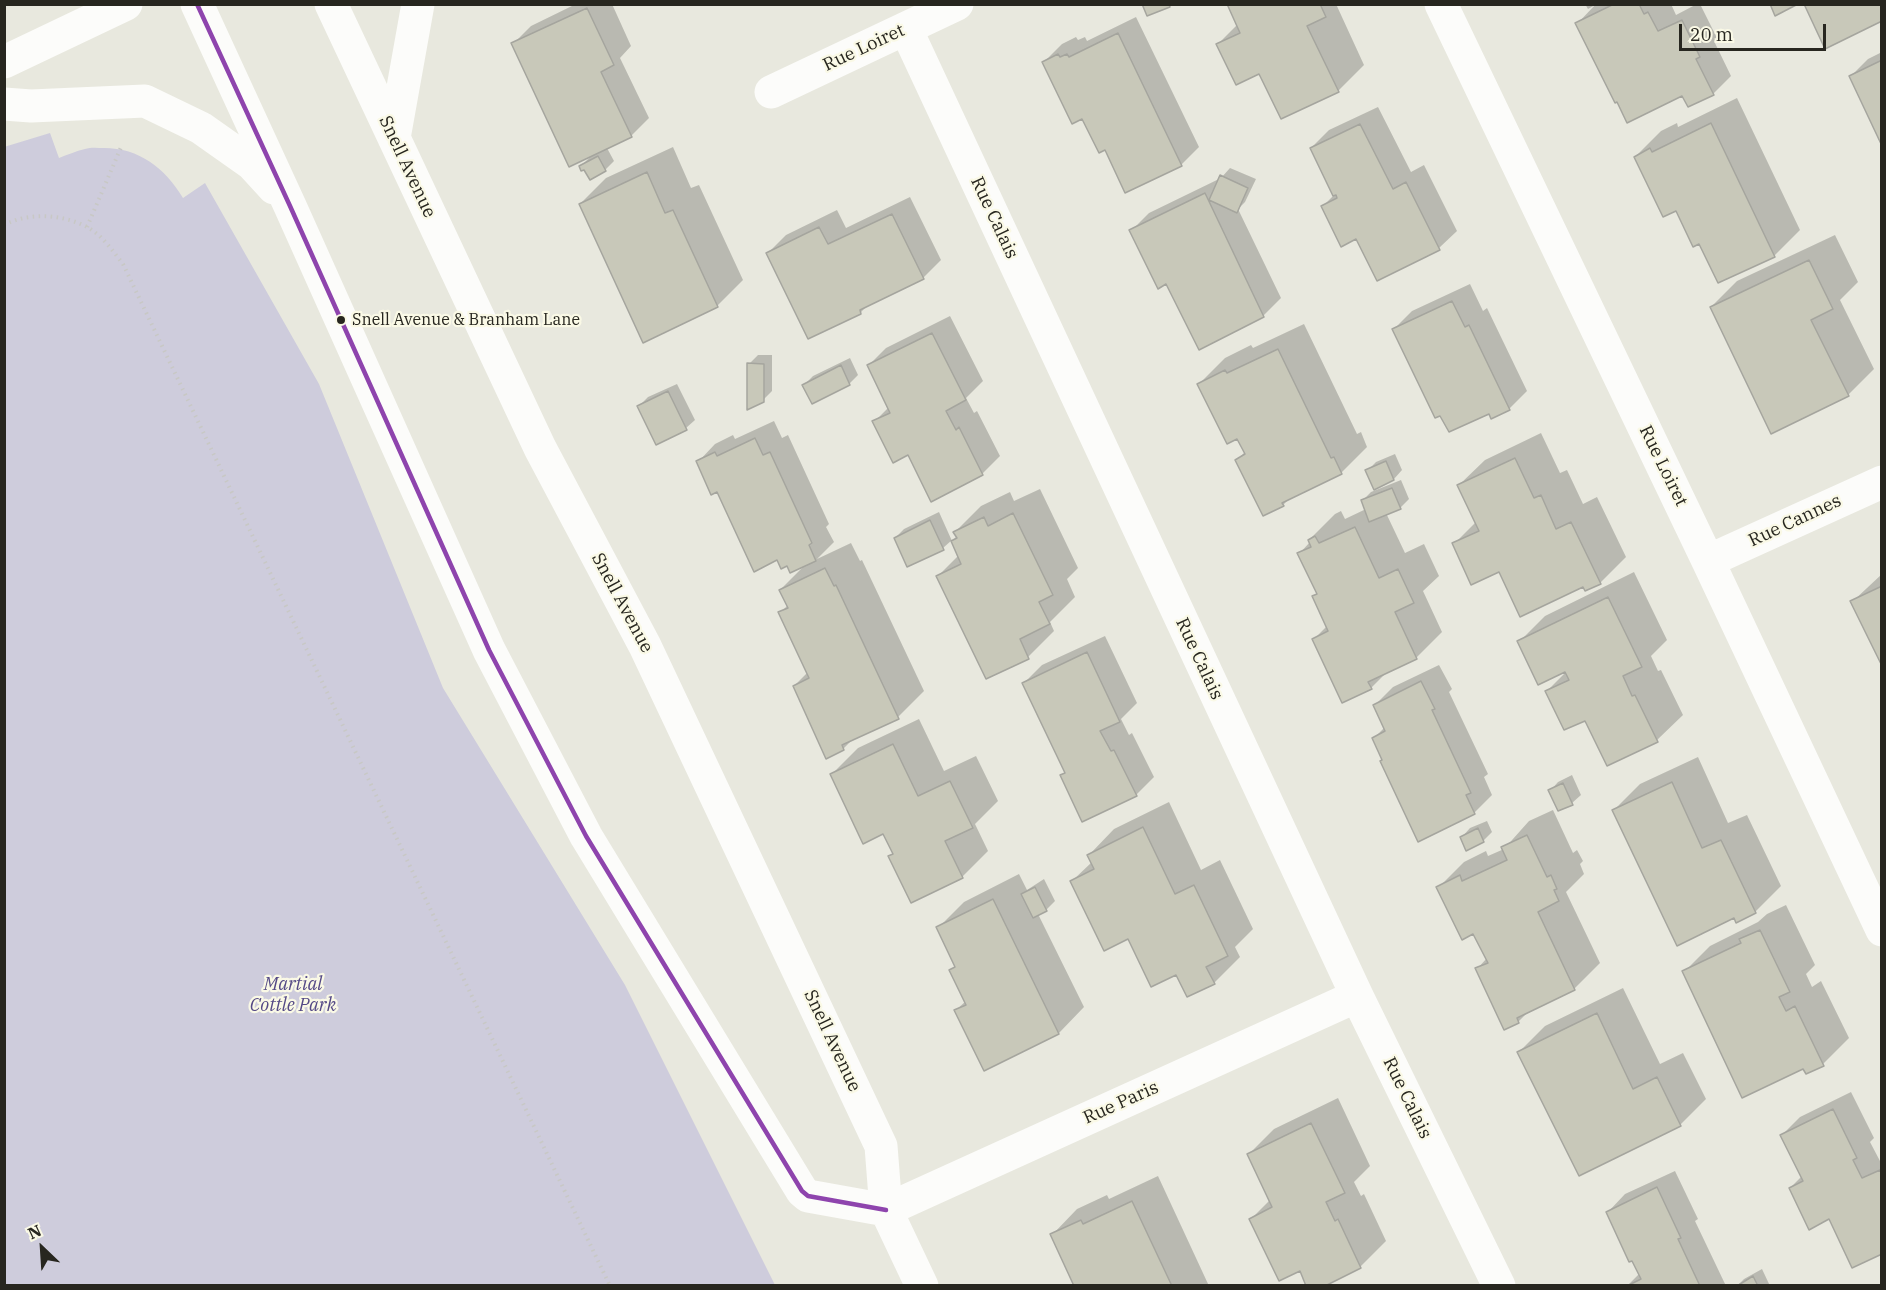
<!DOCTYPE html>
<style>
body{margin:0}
#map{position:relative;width:1886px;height:1290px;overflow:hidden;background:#e8e8de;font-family:"IBM Plex Serif",serif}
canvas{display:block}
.frame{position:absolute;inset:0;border:6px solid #27261f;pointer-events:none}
.north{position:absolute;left:12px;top:1218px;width:60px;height:60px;-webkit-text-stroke:4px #faf9e6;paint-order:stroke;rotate:335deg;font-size:16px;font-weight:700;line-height:24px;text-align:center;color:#27261f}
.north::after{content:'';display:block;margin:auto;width:21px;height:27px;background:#27261f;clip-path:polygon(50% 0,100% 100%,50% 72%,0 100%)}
.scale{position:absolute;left:1679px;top:24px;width:147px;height:27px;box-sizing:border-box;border:3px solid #27261f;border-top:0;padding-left:8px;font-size:18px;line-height:21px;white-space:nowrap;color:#27261f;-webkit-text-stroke:4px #faf9e6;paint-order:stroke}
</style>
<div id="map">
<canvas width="1886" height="1290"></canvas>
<div class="frame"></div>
<div class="north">N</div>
<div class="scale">20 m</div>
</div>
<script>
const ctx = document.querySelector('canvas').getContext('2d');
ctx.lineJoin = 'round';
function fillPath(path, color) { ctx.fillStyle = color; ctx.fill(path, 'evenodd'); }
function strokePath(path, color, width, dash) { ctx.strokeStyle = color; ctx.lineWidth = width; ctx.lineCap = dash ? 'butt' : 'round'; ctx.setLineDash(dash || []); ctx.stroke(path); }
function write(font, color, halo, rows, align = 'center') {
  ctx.font = font + ' "IBM Plex Serif",serif'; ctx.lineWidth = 4.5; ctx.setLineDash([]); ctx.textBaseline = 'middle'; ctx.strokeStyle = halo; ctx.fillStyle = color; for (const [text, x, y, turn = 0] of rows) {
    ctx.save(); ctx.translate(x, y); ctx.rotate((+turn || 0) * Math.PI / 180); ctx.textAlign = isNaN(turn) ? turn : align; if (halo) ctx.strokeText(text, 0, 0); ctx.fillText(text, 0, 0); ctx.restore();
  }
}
fillPath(new Path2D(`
 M50,133L59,158C67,155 76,151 85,149C91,147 98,148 104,148C139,148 165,168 183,198L205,183L319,384L443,688L625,985L775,1285H5L4,147Z`), '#ceccdc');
fillPath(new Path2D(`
 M576,4H612L631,46L620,58L649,118L631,136L607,148L614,161L605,170L581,166L592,155L513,44L531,26Z
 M1228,4H1336L1364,65L1338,91L1260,72L1218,44L1238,24Z
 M1585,4H1671L1676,15L1697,4H1700L1717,38L1714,41L1731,76L1713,94H1683L1577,24L1595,5L1588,9Z
 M1136,17L1199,147L1181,165L1106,148L1044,62L1062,44L1076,37L1078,40L1085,37L1087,41Z
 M1882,52V142L1850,77L1868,59Z
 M1737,98L1800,230L1774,256L1700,242L1677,209L1635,157L1661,131L1677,123L1678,127Z
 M1378,107L1411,172L1424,165L1457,231L1439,248L1357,237L1323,206L1334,195L1311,148L1329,130Z
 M673,147L691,188L699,185L743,280L717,306L580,204L606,178Z
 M1230,168L1256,179L1245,202L1238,209L1281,298L1263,316L1131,231L1149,213L1221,178Z
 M910,197L941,260L923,278L869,304L860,313L768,253L786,235L837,210L846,228Z
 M1835,235L1858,282L1840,300L1874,369L1848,395L1711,307L1737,281Z
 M1470,284L1483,311L1487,308L1527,391L1509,409L1490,412L1394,329L1412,311Z
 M950,316L983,381L966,398L974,413L977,411L1000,456L982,474L908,453L874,422L889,407L868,366L886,348Z
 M1304,324L1357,434L1361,432L1367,447L1342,472L1292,496L1283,505L1237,460L1245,452L1238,437L1199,384L1225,358L1251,345L1253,348Z
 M758,355H772V391L763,400L749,364Z
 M850,358L858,375L849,384L812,402L804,385L813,376Z
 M677,384L695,420L686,428L639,406L648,397Z
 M774,421L782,438L788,435L829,524L826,527L834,542L817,559L851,543L860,561L862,560L924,691L898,717L855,737L843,749L794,686L808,672L780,613L788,605L780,590L805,565L788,564L778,558L717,490L698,462L715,444L733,435L735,439Z
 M1541,433L1560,473L1567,470L1583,504L1597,497L1626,557L1600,583L1584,585L1499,570L1454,544L1476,522L1459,485L1485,460Z
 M1395,454L1402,470L1394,479L1374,488L1367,471L1376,462Z
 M1401,480L1409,499L1400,508L1386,513L1405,553L1424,544L1439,576L1423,591L1442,632L1416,658L1388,671L1371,688L1314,639L1327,626L1313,597L1318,592L1299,554L1310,542L1309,540L1335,514L1341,511L1345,519L1366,509L1362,501L1371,492Z
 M1040,489L1078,568L1067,579L1075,597L1050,622L1054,631L1028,657L987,677L938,576L959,555L952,540L943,548L895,538L904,529L939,512L952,541L957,536L955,532L981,506L1010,492L1014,501Z
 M1634,572L1667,640L1651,656L1658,671L1661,670L1683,715L1657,740L1585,719L1547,691L1570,668L1519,642L1545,616Z
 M1882,574V663L1852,602Z
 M1105,636L1137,703L1121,719L1129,735L1132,733L1154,777L1136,795L1062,775L1066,771L1024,683L1042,665Z
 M1439,665L1452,689L1449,692L1488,774L1484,777L1492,795L1474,813L1384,759L1374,738L1385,727L1375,705L1393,687Z
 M919,719L944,771L976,756L998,801L975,824L988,851L962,877L890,856L894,853L884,832L832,774L858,748Z
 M1698,757L1728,823L1747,815L1781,886L1755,912L1734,916L1614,810L1640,784Z
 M1572,775L1581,795L1572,803L1559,809L1550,791L1558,782Z
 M1169,802L1201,870L1220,860L1253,929L1235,947L1240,957L1214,983L1177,973L1128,937L1072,881L1092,862L1089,855L1114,829Z
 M1553,810L1573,853L1577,850L1583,861L1580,864L1584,874L1566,892L1600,963L1574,989L1530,1010L1518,1022L1477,969L1487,958L1474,932L1438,888L1464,862L1486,851L1488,856L1504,849L1529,821Z
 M1487,821L1492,832L1483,841L1462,837L1470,828Z
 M1019,874L1027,890L1044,879L1055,901L1046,910L1038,914L1084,1007L1059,1033L985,1069L956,1010L966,1001L951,971L956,965L938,928L964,902Z
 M1786,905L1815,965L1806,974L1812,987L1821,981L1849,1038L1823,1064L1804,1067L1684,972L1710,946L1758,922L1767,914Z
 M1623,988L1660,1064L1683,1053L1706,1099L1680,1125L1519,1052L1545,1026Z
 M1851,1092L1874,1138L1870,1142L1880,1161L1882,1160V1252L1790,1188L1802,1176L1782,1135L1800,1117Z
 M1338,1098L1370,1166L1354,1182L1361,1196L1364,1194L1386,1241L1360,1267L1300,1269L1251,1219L1270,1200L1248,1155L1274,1129Z
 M1675,1171L1698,1219L1695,1221L1726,1286H1627L1640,1273L1608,1212L1625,1194Z
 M1158,1176L1209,1286H1075L1052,1235L1077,1209L1107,1195L1109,1199Z
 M1762,1269L1770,1286H1737L1744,1279Z`), '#0003');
const building = new Path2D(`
 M1142,4H1169L1170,7L1147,16Z
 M1227,4H1320L1326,17L1307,26L1339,92L1281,119L1259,74L1236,85L1216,44L1240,33Z
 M1614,4H1639L1644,14L1648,12L1658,31L1682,20L1700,57L1696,59L1714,95L1688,107L1682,96L1627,123L1617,102L1615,103L1575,23Z
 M1770,4H1798L1775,16Z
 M1804,4H1882V21L1825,49Z
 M587,8L614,65L601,72L632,137L569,167L511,43Z
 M1118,33L1182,166L1125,193L1105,150L1099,153L1082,119L1072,124L1042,62L1058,54L1060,57L1067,54L1069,57Z
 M1882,60V146L1849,76Z
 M1711,123L1775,257L1718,283L1699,244L1693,247L1676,211L1663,217L1634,157L1650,148L1652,152Z
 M1360,124L1393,189L1406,182L1440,250L1377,281L1356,239L1341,247L1321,206L1337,198L1336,195L1333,196L1310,148Z
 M598,156L606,171L590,180L584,170L581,171L579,166Z
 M647,172L665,213L673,210L718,307L643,343L579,204Z
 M1220,175L1248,188L1237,213L1209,200Z
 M1205,193L1264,317L1199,350L1166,284L1158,289L1129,230Z
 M892,214L924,279L860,310L861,314L808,339L766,253L819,227L828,244Z
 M1809,260L1833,309L1811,320L1849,396L1771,434L1710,307Z
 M1452,301L1465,327L1469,325L1510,410L1491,419L1489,414L1449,432L1440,416L1435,418L1392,329Z
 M932,333L966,400L946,411L956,430L959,427L983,475L931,502L908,455L893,463L872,421L890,413L867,365Z
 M1278,349L1331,458L1334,457L1342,474L1282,503L1284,506L1263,516L1235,460L1245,454L1237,439L1227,444L1197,384L1225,370L1227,373Z
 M747,363L764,364V402L747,410Z
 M841,365L850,385L812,404L802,385Z
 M668,391L687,430L656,445L637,406Z
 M755,438L763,455L770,452L812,543L809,545L816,561L790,573L787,566L781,569L777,560L754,572L717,492L711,495L696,461L715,452L717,456Z
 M1515,458L1534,498L1541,495L1556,529L1571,522L1601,584L1585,591L1583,587L1520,617L1499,572L1471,585L1452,543L1479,531L1457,485Z
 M1386,461L1394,480L1374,490L1365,470Z
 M1392,488L1401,509L1369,522L1361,500Z
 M1013,513L1053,595L1039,602L1050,624L1020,639L1029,659L986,679L936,576L961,564L951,541L957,538L953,532L984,517L988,526Z
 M930,520L944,550L907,567L894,538Z
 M1355,527L1379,578L1398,569L1414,603L1395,612L1417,659L1368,682L1372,689L1342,703L1312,639L1328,631L1312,596L1317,594L1297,553L1311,547L1308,540L1315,536L1319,543Z
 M825,568L834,586L836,585L899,719L842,745L844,750L826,759L793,686L809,678L778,612L788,608L779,590Z
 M1882,586V666L1850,601Z
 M1608,597L1642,667L1623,676L1632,696L1635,695L1658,742L1607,766L1585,721L1564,730L1545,691L1569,680L1565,672L1538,685L1517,641Z
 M1087,652L1120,722L1100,731L1111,751L1114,750L1137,796L1082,822L1060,775L1065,773L1022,683Z
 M1421,681L1435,709L1432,710L1471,793L1466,795L1475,814L1418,842L1380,761L1382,760L1372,738L1385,731L1373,705Z
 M893,744L918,796L950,781L973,828L945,841L963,878L911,903L888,856L893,854L883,834L863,844L830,774Z
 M1672,782L1702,848L1721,840L1756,913L1736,923L1734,918L1677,946L1612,810Z
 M1563,783L1573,805L1558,811L1548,790Z
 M1143,827L1175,894L1194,885L1228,956L1206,967L1215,984L1187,997L1176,975L1151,987L1128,939L1104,951L1070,881L1094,869L1087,855Z
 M1478,828L1484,842L1466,851L1460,837Z
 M1527,835L1547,877L1551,875L1557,889L1554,890L1559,901L1538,912L1575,990L1517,1018L1519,1023L1504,1030L1475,968L1488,963L1473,934L1462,940L1436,887L1460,875L1462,881L1507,860L1501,847Z
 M1035,887L1047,911L1033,918L1021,894Z
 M993,899L1059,1034L984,1071L954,1010L966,1005L949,970L955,967L936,927Z
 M1760,930L1790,992L1779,997L1786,1011L1795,1006L1824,1066L1806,1074L1803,1069L1742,1098L1682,971L1741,943L1739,939Z
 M1597,1013L1633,1089L1657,1077L1681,1126L1579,1176L1517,1052Z
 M1833,1109L1857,1158L1853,1160L1862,1178L1880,1170L1882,1174V1254L1852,1268L1829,1219L1809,1230L1789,1188L1803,1181L1780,1135Z
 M1311,1123L1345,1193L1326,1202L1335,1221L1338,1219L1361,1268L1325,1286H1306L1300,1271L1279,1281L1249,1219L1272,1207L1247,1154Z
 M1657,1187L1681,1238L1678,1239L1700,1286H1627L1641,1279L1632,1261L1629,1262L1606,1212Z
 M1132,1201L1172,1286H1074L1050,1234L1081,1220L1083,1224Z
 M1753,1276L1758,1286H1737Z`);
fillPath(building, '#c8c8b9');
strokePath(building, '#a5a59e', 1.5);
strokePath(new Path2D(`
 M4,225C29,212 62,214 87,227C102,235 112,250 123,264L610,1286
 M87,227L122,145`), '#c8c8c5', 4, [1.5, 4.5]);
strokePath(new Path2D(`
 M1441,4L1708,561L1882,930
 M906,29L1357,996L1499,1286
 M771,92L957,4
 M1708,561L1882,482
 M886,1210L1357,996`), '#fcfcfa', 33);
strokePath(new Path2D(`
 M197,4L290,206L489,650L586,836L802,1191L808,1196L886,1210
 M331,4L540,448L645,646L881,1146L886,1210L922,1286
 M4,62L126,4
 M4,104L31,106L145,101L201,128L252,164L274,188
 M394,138L418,4`), '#fcfcfa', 33);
strokePath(new Path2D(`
 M197,4L290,206L489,650L586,836L802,1191L808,1196L886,1210`), '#8e44ad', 4.5);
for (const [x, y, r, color] of [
 [341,320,5,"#27261f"]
]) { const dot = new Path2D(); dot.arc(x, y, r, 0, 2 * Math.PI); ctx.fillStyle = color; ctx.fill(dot); strokePath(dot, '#faf9e6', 2); }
write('16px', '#27261f', '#faf9e6', [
 ["Snell Avenue & Branham Lane",352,320]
], 'left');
write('18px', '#27261f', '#faf9e6', [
 ["Rue Loiret",864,48,-25],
 ["Snell Avenue",407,167,65],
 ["Rue Calais",994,218,65],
 ["Rue Loiret",1663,466,64],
 ["Rue Cannes",1795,521,-25],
 ["Snell Avenue",622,603,62],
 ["Rue Calais",1199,659,65],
 ["Snell Avenue",832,1041,65],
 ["Rue Calais",1407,1098,64],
 ["Rue Paris",1121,1103,-24]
]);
write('italic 18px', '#544986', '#faf9e6', [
 ["Martial",293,985],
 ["Cottle Park",293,1006]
]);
</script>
